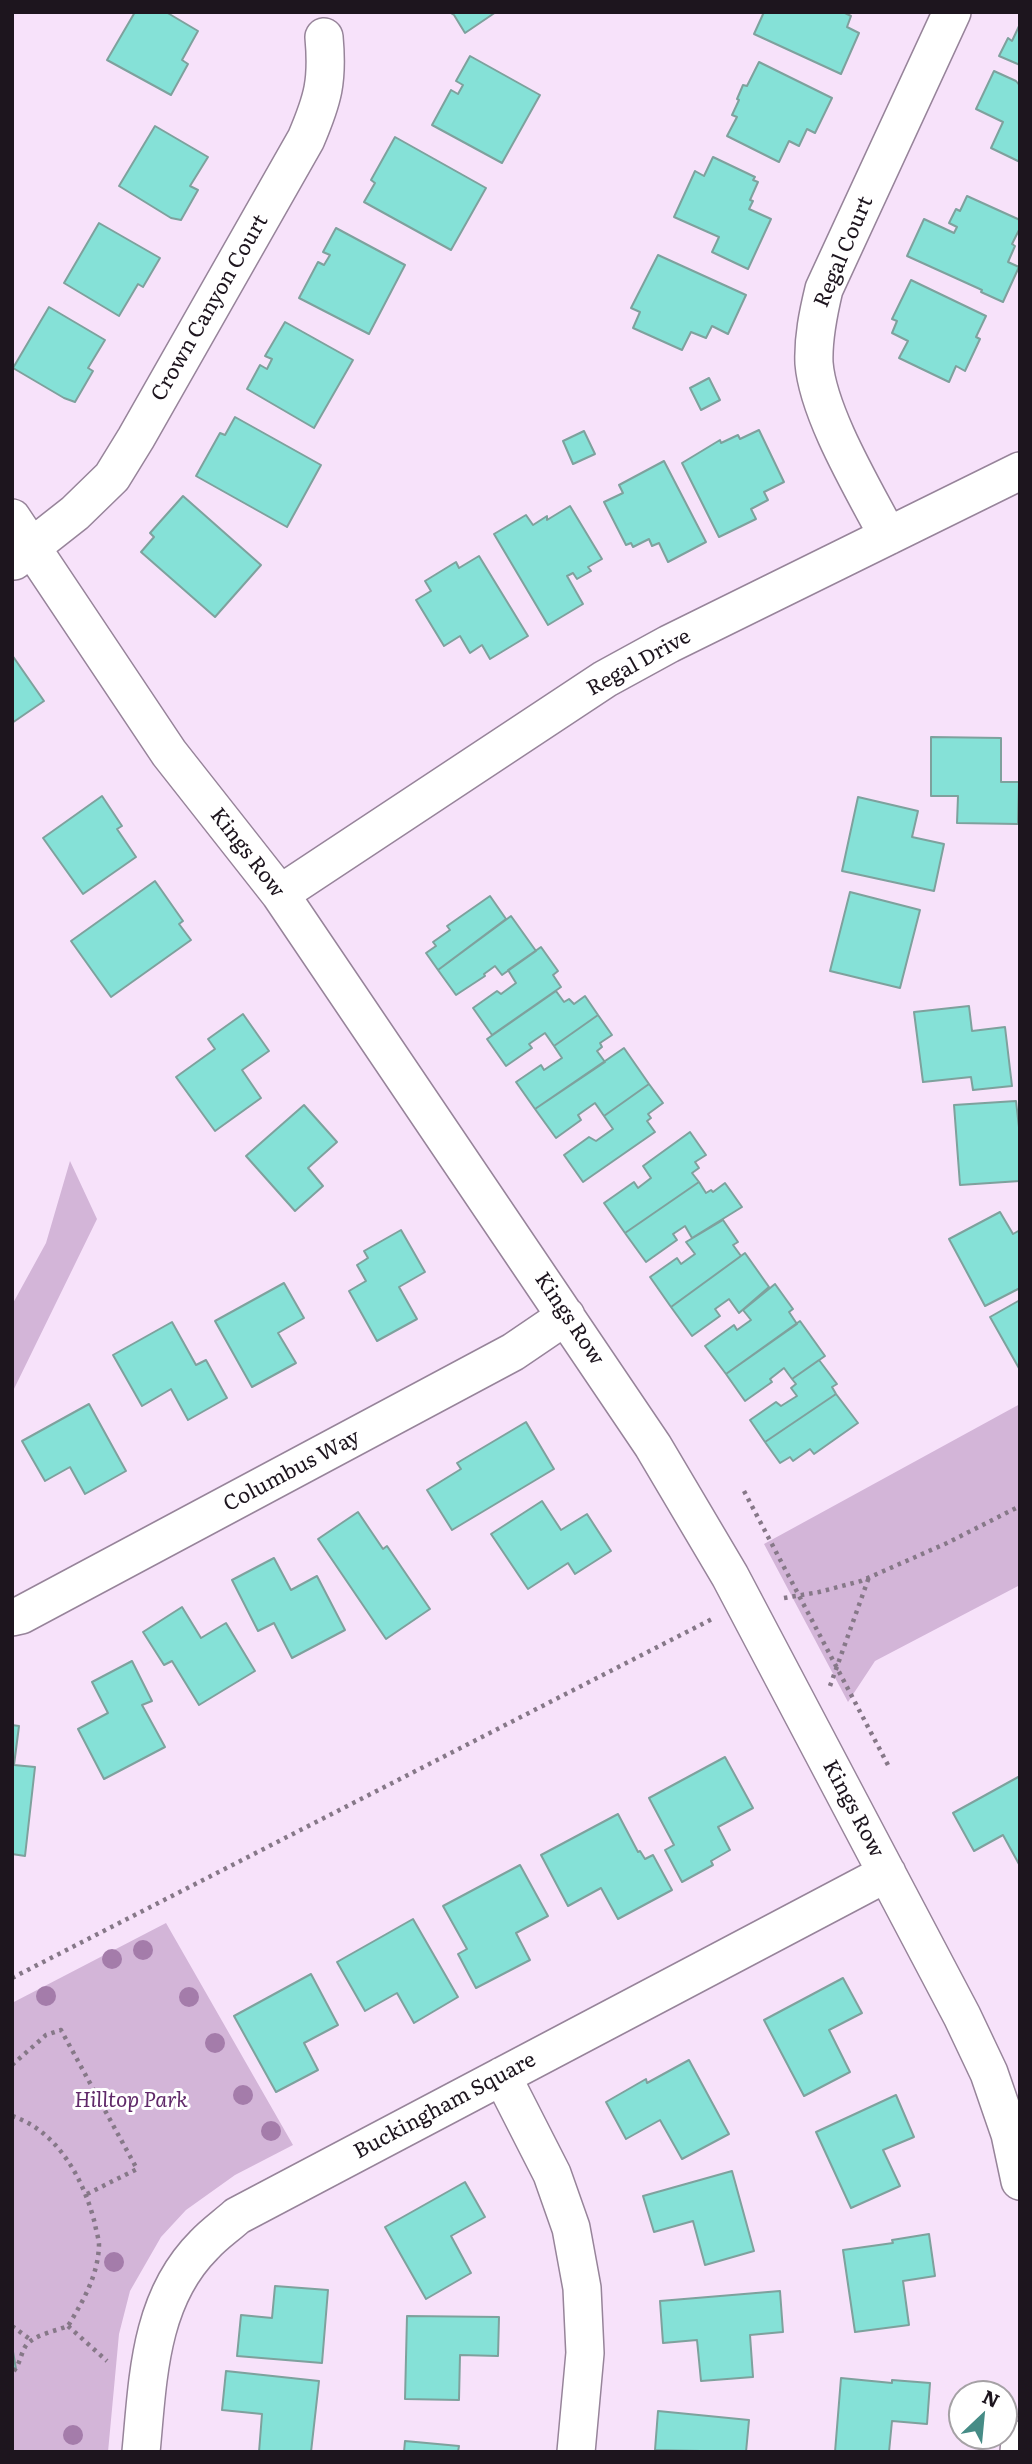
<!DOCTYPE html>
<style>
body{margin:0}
#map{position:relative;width:1032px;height:2464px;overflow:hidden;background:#f7e2fa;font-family:Literata,serif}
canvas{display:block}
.frame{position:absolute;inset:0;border:14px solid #1d151e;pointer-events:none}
.north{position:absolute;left:948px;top:2380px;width:70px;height:70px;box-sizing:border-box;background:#fff;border:2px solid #a5a1a5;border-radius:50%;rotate:26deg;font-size:19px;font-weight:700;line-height:28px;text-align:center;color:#1d151e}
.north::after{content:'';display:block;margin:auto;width:24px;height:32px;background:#468c86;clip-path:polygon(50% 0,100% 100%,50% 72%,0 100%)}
</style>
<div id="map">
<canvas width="1032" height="2464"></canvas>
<div class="frame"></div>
<div class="north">N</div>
</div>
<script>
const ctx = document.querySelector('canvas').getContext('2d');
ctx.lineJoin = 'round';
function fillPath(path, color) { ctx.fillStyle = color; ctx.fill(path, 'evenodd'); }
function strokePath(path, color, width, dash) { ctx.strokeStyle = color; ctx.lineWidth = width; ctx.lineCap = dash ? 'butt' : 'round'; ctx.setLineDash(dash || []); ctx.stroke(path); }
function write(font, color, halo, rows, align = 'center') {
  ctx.font = font + ' Literata,serif'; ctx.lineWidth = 6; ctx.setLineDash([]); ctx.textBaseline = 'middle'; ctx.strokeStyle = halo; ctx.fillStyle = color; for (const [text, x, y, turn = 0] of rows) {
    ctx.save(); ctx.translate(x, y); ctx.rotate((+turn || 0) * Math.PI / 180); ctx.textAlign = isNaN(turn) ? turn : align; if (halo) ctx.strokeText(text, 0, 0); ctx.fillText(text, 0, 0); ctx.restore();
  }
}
fillPath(new Path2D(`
 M70,1161L97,1219L12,1393V1305L46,1243Z
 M1020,1404V1585L875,1661L848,1702L764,1544Z
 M166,1923L293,2145L235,2175L186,2210L161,2237L130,2291L119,2334L108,2452H12V2003Z`), '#d3b5d8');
const building = new Path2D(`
 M135,12H166L198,31L182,60L188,64L171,95L107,60Z
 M449,12H496L465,33L454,15Z
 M764,12H843L851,16L847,27L859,33L841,74L754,34Z
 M1020,24V65L999,56L1008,38L1012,41Z
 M470,56L540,95L502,163L432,125L451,90L458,94L463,85L456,81Z
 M759,62L832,98L815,133L807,129L799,146L789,141L779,162L727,136L737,117L732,115L739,100L737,99L743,85L747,86Z
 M994,71L1016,81L1020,86V162L991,148L1003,122L976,109Z
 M155,126L208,157L190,186L198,190L181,220L171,218L119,186Z
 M395,137L486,188L451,250L364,202L375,183L371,180Z
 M713,157L755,177L753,180L758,182L750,200L753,201L749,209L771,219L748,269L712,252L719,237L674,217L695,171L704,176Z
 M967,196L1020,220V228L1012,244L1015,246L1008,262L1019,267L1003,302L981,292L982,290L907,256L924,219L954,233L957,227L949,223L956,209L960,211Z
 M99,223L160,258L143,287L138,284L119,316L64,283Z
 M336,228L405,265L369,334L299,298L318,262L324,265L330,255L323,252Z
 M658,255L746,295L728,334L712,326L706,338L691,332L682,350L633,328L640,312L631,308Z
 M911,280L986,316L976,337L980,339L965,371L956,366L949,382L899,358L908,341L892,333L897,321L892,319Z
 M49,307L105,340L88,368L93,371L75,402L64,398L13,368Z
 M285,322L353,360L314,428L247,389L260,365L267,369L272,359L265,356Z
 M709,378L720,400L701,410L690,388Z
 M235,417L321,465L287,527L196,476L220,433L225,435Z
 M759,430L784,482L764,492L768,500L751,509L756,519L719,537L682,463L720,440L721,443L738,435L740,439Z
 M584,431L595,454L573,464L563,441Z
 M664,461L706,542L668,562L659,543L652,546L649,539L633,547L631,543L626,545L604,502L623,493L619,485Z
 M183,496L261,565L215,617L141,552L154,537L150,533Z
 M570,506L602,559L588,567L591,571L577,579L573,573L567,576L583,604L548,625L494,534L526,515L533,525L547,516V520Z
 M479,556L528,636L490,659L482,645L470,653L460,636L444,646L416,600L431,591L425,581L456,562L459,568Z
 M12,655L44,701L12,723Z
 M931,737L1001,738V782H1019L1018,824L957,823L958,796H931Z
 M102,796L122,826L117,829L136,857L83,894L43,838Z
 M858,797L918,811L912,837L944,844L934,891L842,871Z
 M155,881L183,921L179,924L191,940L111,997L71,941Z
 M850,892L920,910L900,988L830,971Z
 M490,896L506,919L438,970L426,953L436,946L433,942L450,930L447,926Z
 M511,916L536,951L502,975L495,966L484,974L485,976L456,995L438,970Z
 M541,947L558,971L553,975L561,987L492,1035L473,1008L497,991L501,994L516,983L508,970Z
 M556,991L564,1002L569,999L574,1004L585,996L598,1015L554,1046L545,1033L529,1044L532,1048L506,1066L487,1039Z
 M969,1006L972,1031L1005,1027L1012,1086L973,1090L971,1077L923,1082L914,1012Z
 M243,1014L269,1051L242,1070L261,1098L215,1131L176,1077L215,1049L208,1039Z
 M598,1015L612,1035L600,1043L602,1047L597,1051L605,1062L535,1109L516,1082L541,1065L544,1070L562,1058L554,1046Z
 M624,1048L649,1084L604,1116L595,1103L578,1115L581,1120L556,1138L535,1109Z
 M649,1084L663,1103L648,1114L651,1118L647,1121L655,1132L583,1182L564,1155L589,1137L596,1141L613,1129L604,1116Z
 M1016,1101L1020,1136V1181L960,1185L954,1105Z
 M304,1105L337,1142L308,1168L323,1186L295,1211L246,1156Z
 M690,1132L706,1155L695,1162L699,1168L692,1173L699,1182L625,1233L604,1203L634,1182L638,1188L651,1178L643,1166Z
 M699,1182L706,1193L711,1190L713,1192L725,1183L742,1207L692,1238L685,1226L673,1234L677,1240L646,1262L625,1233Z
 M1000,1212L1013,1234L1020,1230V1288L985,1306L949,1239Z
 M723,1220L738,1242L733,1245L741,1256L671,1307L650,1277L677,1258L681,1264L695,1254L686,1242Z
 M401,1230L425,1272L399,1287L417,1319L377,1341L349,1291L366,1281L357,1265L368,1258L364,1251Z
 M745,1253L769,1287L739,1313L729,1299L715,1309L720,1316L692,1336L671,1307Z
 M284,1283L304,1318L278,1333L296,1363L252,1387L215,1321Z
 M775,1284L793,1309L789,1312L797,1324L726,1374L705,1346L734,1325L737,1330L751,1320L743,1310Z
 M1020,1300V1370L990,1317Z
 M800,1321L825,1356L792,1379L784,1368L770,1379L772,1382L745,1401L726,1374Z
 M172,1322L196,1365L206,1360L227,1398L188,1420L171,1389L142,1406L113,1355Z
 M819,1360L837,1384L832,1387L836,1394L765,1442L750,1420L776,1402L781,1406L797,1396L791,1388L796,1384L792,1379Z
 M836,1394L858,1423L814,1454L810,1449L793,1461L790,1457L780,1463L765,1442Z
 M89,1404L126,1471L85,1494L70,1467L45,1481L22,1441Z
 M526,1422L554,1469L452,1530L427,1490L461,1469L457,1463Z
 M542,1501L561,1530L587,1514L611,1551L575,1574L568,1563L528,1589L491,1534Z
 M358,1512L383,1549L387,1546L430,1609L386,1639L318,1539Z
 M274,1558L291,1590L317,1576L345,1630L292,1658L274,1623L258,1631L232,1580Z
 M182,1607L201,1638L226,1623L255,1671L199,1705L172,1661L164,1665L143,1632Z
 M132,1661L152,1701L142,1705L165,1747L104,1779L78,1729L108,1713L92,1682Z
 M12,1725L19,1726L14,1765L35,1767L25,1856L12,1854Z
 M725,1757L753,1808L718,1827L730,1850L711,1861L713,1865L682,1882L665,1850L674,1845L649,1798Z
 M1020,1776V1866L1003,1835L974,1851L953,1813Z
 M618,1814L638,1852L640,1851L645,1859L653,1855L672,1890L618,1919L601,1888L568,1906L541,1855Z
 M520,1865L548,1916L516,1933L530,1960L476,1988L458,1954L467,1949L443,1906Z
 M413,1919L458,1997L414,2023L397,1993L365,2011L337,1962Z
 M311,1974L338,2025L304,2043L318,2070L276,2092L234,2016Z
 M843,1978L862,2013L829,2030L850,2072L804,2096L764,2020Z
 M689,2060L729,2134L682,2159L660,2120L626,2139L606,2102L646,2079L647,2083Z
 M896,2095L914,2137L883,2150L900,2186L851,2208L816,2132Z
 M732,2171L754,2251L705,2265L693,2221L654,2232L643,2196Z
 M465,2182L485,2217L451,2236L471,2273L426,2299L385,2227Z
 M929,2234L935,2276L903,2281L909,2325L855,2332L843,2250L893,2243L892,2240Z
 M275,2286L328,2290L322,2363L237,2356L241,2315L272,2318Z
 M780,2291L783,2332L750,2335L753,2377L701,2381L697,2340L663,2343L660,2301Z
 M407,2316L499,2317L498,2356L460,2355L459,2400L405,2399Z
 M12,2346L16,2369H12Z
 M226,2371L319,2381L311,2452H259L262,2414L222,2410Z
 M841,2378L892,2383V2380L930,2383L927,2424L892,2421L889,2452H835Z
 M658,2411L749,2420L746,2452L655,2450Z
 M405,2441L459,2446L458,2452H404Z`);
fillPath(building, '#85e1d7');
strokePath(building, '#7ea19d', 2);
const minor = new Path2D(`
 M12,518L169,753L280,894L653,1446L730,1576L962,2016L989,2073L1010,2134L1020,2181
 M888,536C864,490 818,414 814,363C813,338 818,314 824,289L952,12
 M14,561L75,513L112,477L136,438L306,139C323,99 328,81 324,37
 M280,894L605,679L669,644L1020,471
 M12,1617L21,1615L513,1352L566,1316
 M502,2076L552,2174L571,2228L582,2288L585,2353L576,2452
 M141,2452C148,2379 149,2300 204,2245C214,2234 226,2226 237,2216L887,1873
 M1019,2452L1020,2440`);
strokePath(minor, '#97849a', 40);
strokePath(new Path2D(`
 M744,1491L888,1765
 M784,1598L819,1592L861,1581L947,1543L1020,1506
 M830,1686L869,1577
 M12,1978L712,1619
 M12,2065L46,2035L61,2030L137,2169L85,2195
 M12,2116C58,2131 84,2180 95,2224C96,2231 99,2239 99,2245C98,2276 83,2301 68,2326C56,2331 32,2335 25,2347C20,2356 20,2365 12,2373
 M12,2326L31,2340
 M68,2326L107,2361`), '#867888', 4.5, [3.5, 5]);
strokePath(minor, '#fff', 37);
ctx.fillStyle = '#a47caa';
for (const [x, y] of [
 [143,1950],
 [112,1959],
 [46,1996],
 [189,1997],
 [215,2043],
 [243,2095],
 [271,2131],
 [114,2262],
 [73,2435]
]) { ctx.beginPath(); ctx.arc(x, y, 10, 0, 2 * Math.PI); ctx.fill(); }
write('21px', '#1d151e', '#fff', [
 ["Regal Court",844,252,-67],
 ["Crown Canyon Court",210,308,-60],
 ["Regal Drive",639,663,-29],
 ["Kings Row",247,853,52],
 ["Kings Row",569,1319,56],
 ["Columbus Way",292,1471,-28],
 ["Kings Row",853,1809,62],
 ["Buckingham Square",445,2106,-28]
]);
write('italic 21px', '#602969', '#fff', [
 ["Hilltop Park",131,2101]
]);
</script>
